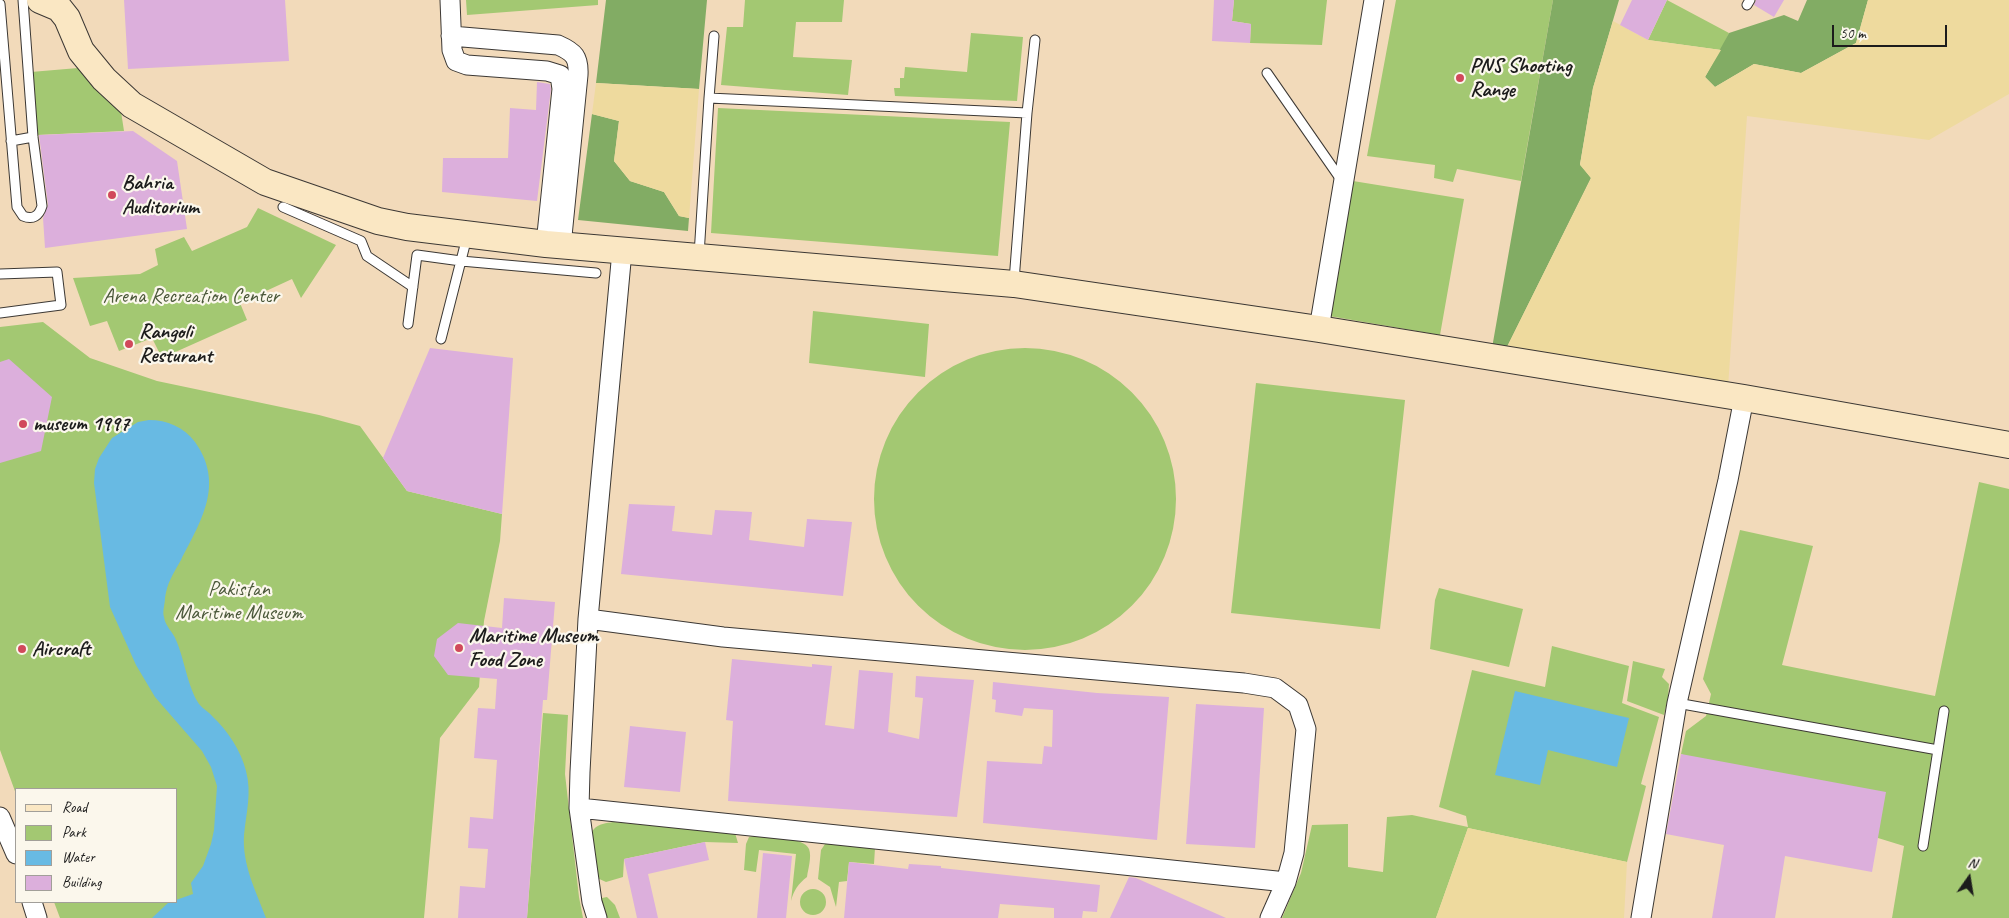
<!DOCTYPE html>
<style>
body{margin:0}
#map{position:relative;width:2009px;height:918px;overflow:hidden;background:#f2daba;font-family:Caveat,sans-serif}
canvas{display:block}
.legend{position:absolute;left:15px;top:788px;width:162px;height:115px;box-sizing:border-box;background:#fbf7ec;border:1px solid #a29f99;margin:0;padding:6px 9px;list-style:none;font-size:15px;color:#1c1c1c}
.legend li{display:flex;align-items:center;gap:10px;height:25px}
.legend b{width:25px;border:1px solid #a29f99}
.north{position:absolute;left:1944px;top:853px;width:50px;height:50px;-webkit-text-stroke:4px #fbf7ec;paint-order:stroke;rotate:13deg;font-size:14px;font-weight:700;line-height:20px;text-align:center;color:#1c1c1c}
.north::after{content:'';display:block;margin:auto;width:18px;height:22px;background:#1c1c1c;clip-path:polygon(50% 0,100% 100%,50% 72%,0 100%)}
.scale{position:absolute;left:1832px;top:25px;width:115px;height:22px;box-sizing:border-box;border:2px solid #1c1c1c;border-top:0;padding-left:6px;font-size:15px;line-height:18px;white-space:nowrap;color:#1c1c1c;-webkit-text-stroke:4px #fbf7ec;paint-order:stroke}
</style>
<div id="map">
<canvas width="2009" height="918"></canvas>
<ul class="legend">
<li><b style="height:6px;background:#fae7c3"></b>Road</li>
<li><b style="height:14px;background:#a3c872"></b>Park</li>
<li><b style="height:14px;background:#68bae3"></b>Water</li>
<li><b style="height:14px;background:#dcafdc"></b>Building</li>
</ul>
<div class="north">N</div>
<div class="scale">50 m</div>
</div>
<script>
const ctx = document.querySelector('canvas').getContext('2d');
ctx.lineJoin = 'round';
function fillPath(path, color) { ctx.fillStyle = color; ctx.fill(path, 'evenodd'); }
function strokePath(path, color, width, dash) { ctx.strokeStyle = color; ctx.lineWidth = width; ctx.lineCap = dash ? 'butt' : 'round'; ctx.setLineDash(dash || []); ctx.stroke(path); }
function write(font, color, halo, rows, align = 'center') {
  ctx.font = font + ' Caveat,sans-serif'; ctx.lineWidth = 4.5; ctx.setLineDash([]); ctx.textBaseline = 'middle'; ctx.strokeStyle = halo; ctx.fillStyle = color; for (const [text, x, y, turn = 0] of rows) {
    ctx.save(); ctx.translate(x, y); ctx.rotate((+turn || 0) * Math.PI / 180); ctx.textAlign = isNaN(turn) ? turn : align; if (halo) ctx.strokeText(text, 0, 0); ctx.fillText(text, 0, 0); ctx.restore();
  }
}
fillPath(new Path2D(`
 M466,0H598V5L467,15Z
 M745,0H844L842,22H796L793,57L852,60L848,95L721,85L727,27H743Z
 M1234,0H1327L1322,45L1250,43L1251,24L1232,21Z
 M1396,0H1553L1521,181L1457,169L1453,182L1434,178L1435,165L1367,156Z
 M1667,0L1729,33L1721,50L1648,40Z
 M971,33L1023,37L1017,101L895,96L894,88H900V78H904L905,67L967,72Z
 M78,68L120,105L124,131L37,135L31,72Z
 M718,108L1010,122L998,256L711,233Z
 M1353,181L1464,199L1440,335L1329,316Z
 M258,208L336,245L301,298L292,279L240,303L247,320L162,358L152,338L119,351L107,321L90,326L73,278L140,274L158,265L155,249L184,237L192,251L247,227Z
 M813,311L929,324L925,377L809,363Z
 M43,322L90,358L157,381L319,415L360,426L407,491L502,514L500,541L484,621L479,687L440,738L424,918H60L54,902H176V789H16V794L0,750V327Z
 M874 499a151 151 0 1 1 302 0a151 151 0 1 1-302 0Z
 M1256,383L1405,400L1380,629L1231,613Z
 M1979,482L2009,489V918H1892L1904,846L1878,838L1681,754L1686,731L1706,716L1711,694L1703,679L1740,530L1813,546L1782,665L1935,696Z
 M1439,588L1523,609L1509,667L1430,649L1435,600Z
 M1552,646L1629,666L1622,703L1659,717L1641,784L1646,786L1627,862L1468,828L1436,918H1282L1301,873L1312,825L1348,824V867L1383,872L1387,817L1412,815L1468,827L1466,816L1439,807L1472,670L1545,687Z
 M1633,661L1665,669L1662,677L1669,684L1668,698L1664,715L1627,701Z
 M543,713L568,715L565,774L579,897L583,918H527Z
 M613,822L735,833L738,843L705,842L624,859L623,877L606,882L595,877C594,867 587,836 594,829C598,824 607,823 613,822Z
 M754,836C766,837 805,837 809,849C812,857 808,869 807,877C798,884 794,890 791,901L796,854L759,850L756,872L744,870L746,844L749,837Z
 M830,843L875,848L874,864L849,862L847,881L839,882L836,907L830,887L818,879L821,850L825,844Z
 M800 902a13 13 0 1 1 26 0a13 13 0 1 1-26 0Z
 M607,897L615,905L620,918H605L600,902L602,898Z`), '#a3c872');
fillPath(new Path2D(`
 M606,0H707L699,89L596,83Z
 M1553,0H1619L1593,88L1580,164L1591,178L1505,351L1492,348Z
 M1807,0H1868L1856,43L1801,73L1754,64L1715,87L1705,77L1729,33L1784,15L1798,21Z
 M592,114L619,121L614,161L630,181L664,192L679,216L689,218L688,231L578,220Z`), '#82ac64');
fillPath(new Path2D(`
 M1868,0H2009V94L1929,140L1747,116L1728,387L1505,351L1591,178L1580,165L1593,88L1613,21L1648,40L1721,50L1705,77L1715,87L1754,64L1801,73L1856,43Z
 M596,83L699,89L689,218L679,216L664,192L630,181L614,161L619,121L592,114Z
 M1468,828L1627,862L1624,918H1436Z`), '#eeda9e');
fillPath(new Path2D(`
 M149,420C167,420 184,427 195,442C225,484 201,521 181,560C173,574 167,583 165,598C165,604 162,612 164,617C165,626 173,632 176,640C184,658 188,688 199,704C203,709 209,712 213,717C228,731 241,751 246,771C252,793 246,813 244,835C242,865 256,891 266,918H152L169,902H176V900L193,894L191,883L203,866L211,844L214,830L217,786L211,767L202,751L155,697L136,665L110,607L94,483L95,469L99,458L112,438L138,422Z
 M1515,691L1629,718L1617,767L1548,750L1540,785L1495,775Z`), '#68bae3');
fillPath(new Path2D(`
 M124,0H285L289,61L128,69Z
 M1214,0H1234L1232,21L1251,24L1250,43L1212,41Z
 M1632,0H1667L1648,40L1620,25Z
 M1756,0H1784L1774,17L1754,5Z
 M537,82L550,84L551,89L537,201L442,192L443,158H508L510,108L536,110Z
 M133,131L177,161L187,229L45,248L43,218L48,205L39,135Z
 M430,348L513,358L502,514L407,491L383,458Z
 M9,359L52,397L41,451L0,463V362Z
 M629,504L675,506L672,531L712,535L715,510L752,512L749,540L804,547L807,519L852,522L843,596L621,574Z
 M504,598L555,602L547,700H543L527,918H458L460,886L485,888L488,849L468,848L470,817L493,819L497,760L474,758L478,708L495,709L497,679L448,675L434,656L437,639L458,623L502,628Z
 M732,659L812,667V664L832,666L825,725L854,729L859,670L893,673L888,732L919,739L923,698L915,697L916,676L974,680L957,817L728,801L733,721L726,720Z
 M993,682L1097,693L1169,697L1157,840L983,823L987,761L1042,764L1044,746L1052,747L1053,710L1024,708L1022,716L995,712L996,700L992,699Z
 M1196,704L1264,708L1255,848L1186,844Z
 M630,726L686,732L680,792L624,787Z
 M1681,754L1886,792L1872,872L1785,856L1775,918H1712L1724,845L1666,834Z
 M705,842L709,860L648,874L658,918H637L624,859Z
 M763,853L792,856L786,918H757Z
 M849,862L908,869L909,864L941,866V868L1100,885L1097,912L1083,911L1082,918H1054V908L1000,904L998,918H844Z
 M1129,877L1136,878L1226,918H1110Z`), '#dcafdc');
const lane = new Path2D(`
 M0,4L17,207L23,216C33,220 39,216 42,206L33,137L23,0
 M1747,5L1750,0
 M1267,73L1342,181
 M709,98L714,36
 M1027,113L1035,40
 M11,141L33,137
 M283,207L361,241L367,256L413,287
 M699,255L709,98L1027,113L1014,281
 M0,274L57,272L61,305L0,313
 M408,324L417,255L461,261L596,273
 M441,339L467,237
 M1677,703L1938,750
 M1923,846L1944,711`);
const street = new Path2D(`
 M450,0L452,50L456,61L467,65L547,71L560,75L562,89L546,244
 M451,36L558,45C574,52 579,57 578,75L561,246
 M1319,329L1374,0
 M588,619L723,637L1244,683L1275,688L1298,705L1306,729L1294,853L1286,882L1270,918
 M579,808L1286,882
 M0,817L16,854
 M32,902L37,918
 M597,918L592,902L579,808L580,772L588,619L622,251
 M1641,918L1677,703L1728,480L1744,398`);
const secondary = new Path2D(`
 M40,0L59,8L67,18L81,51L104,79L132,105L265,182L378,221L407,227L546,244L1014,284L1319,329L1744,398L2009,445`);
strokePath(lane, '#3c3834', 11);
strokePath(street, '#3c3834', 21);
strokePath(secondary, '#3c3834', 28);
strokePath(lane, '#fff', 9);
strokePath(street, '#fff', 19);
strokePath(secondary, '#fae7c3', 26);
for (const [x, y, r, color] of [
 [1460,78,5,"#d1495b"],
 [112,195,5,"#d1495b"],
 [129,344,5,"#d1495b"],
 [23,424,5,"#d1495b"],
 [459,648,5,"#d1495b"],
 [22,649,5,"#d1495b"]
]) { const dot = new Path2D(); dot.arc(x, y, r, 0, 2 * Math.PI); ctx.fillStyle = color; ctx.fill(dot); strokePath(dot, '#fbf7ec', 2); }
write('bold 21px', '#1c1c1c', '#fbf7ec', [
 ["PNS Shooting",1470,66],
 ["Range",1470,90],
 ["Bahria",122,183],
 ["Auditorium",122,207],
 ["Rangoli",139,332],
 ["Resturant",139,356],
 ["museum 1997",33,424],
 ["Maritime Museum",469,636],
 ["Food Zone",469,660],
 ["Aircraft",32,649]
], 'left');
write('21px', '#4b583a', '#fbf7ec', [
 ["Arena Recreation Center",191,296],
 ["Pakistan",239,589],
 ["Maritime Museum",239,613]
]);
</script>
